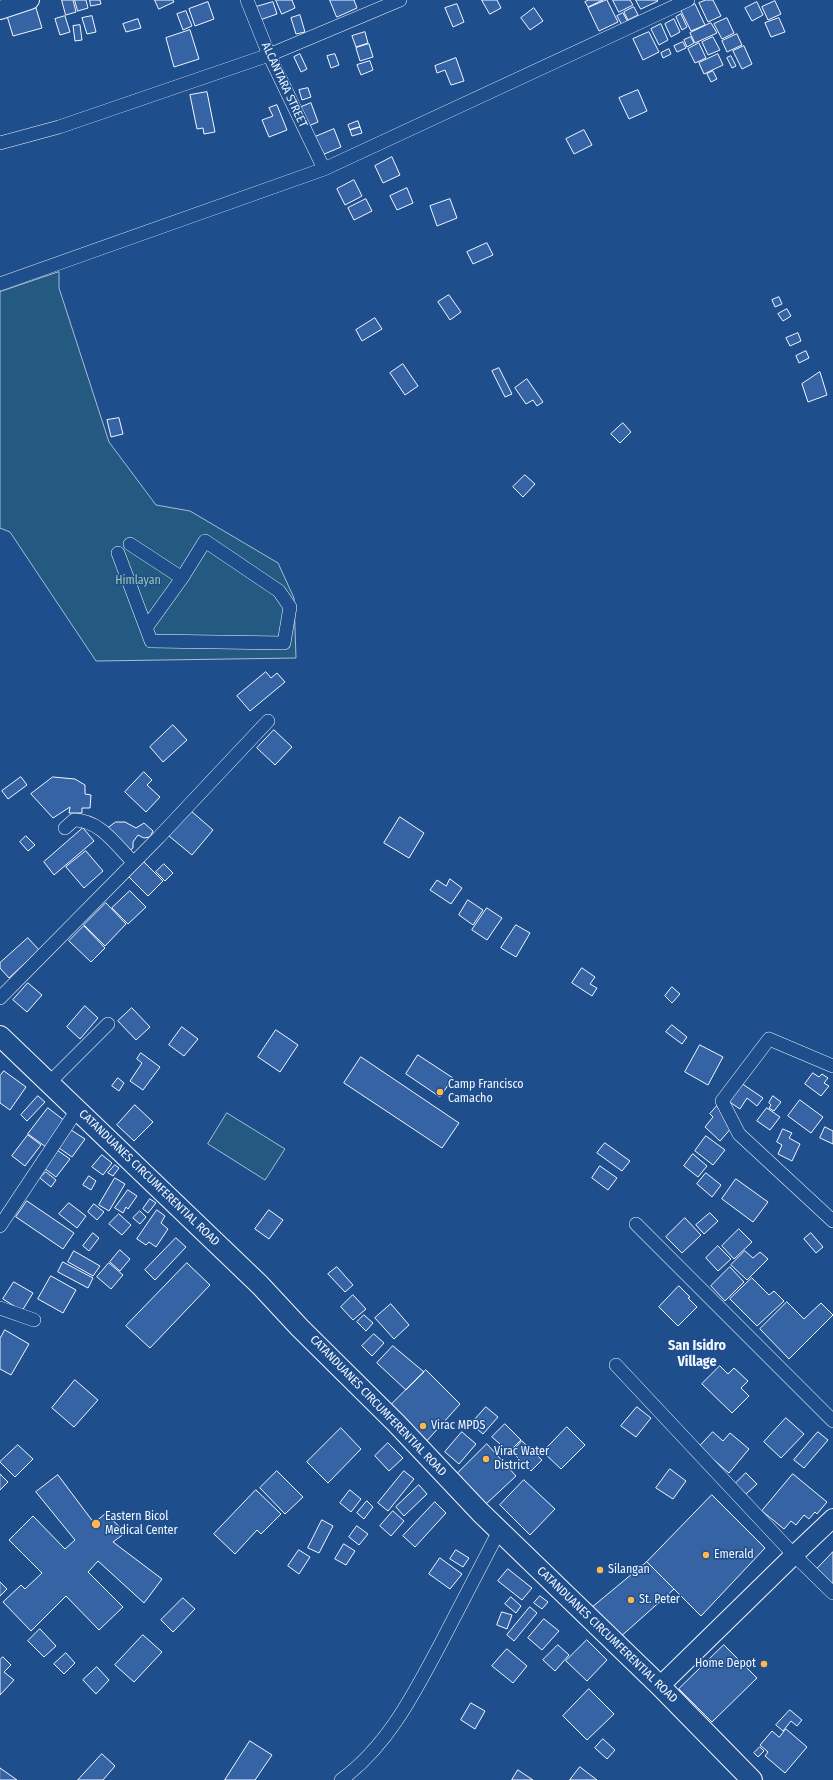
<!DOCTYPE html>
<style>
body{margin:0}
canvas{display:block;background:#1f4e8c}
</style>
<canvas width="833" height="1780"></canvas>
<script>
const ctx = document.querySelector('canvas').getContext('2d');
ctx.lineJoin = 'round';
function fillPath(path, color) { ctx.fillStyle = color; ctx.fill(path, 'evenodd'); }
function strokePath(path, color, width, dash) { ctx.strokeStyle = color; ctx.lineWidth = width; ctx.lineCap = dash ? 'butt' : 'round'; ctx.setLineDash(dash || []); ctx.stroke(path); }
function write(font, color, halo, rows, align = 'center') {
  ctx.font = font + ' "Fira Sans Condensed",sans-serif'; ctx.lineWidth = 3; ctx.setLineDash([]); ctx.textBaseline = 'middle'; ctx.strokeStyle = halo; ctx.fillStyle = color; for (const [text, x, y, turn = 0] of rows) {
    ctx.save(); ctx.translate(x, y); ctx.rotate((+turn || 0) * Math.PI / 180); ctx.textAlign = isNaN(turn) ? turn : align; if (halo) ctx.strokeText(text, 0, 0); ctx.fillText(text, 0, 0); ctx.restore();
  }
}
const green = new Path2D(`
 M59,272V288L109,442L156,505L190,511L278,563L294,598L296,658L96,661L10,532L0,528V292Z
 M227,1113L285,1149L265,1180L208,1144Z`);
fillPath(green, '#245a82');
strokePath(green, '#a8bbd7', 1);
const building = new Path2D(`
 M62,0H73L76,12L66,15Z
 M75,0H86L88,8L78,11Z
 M90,0H100L101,4L91,6Z
 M155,0H173L174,2L159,9Z
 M276,0H292L295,8L282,14Z
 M330,0H354L357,8L337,17Z
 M482,0H497L501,8L490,14Z
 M589,0H603L588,7L585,2Z
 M607,0L618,22L599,31L588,8Z
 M613,0H630L633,5L619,12Z
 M636,0H657L658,1L641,9Z
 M706,0H713L721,16L708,22L699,3Z
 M775,1L781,14L768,20L762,7Z
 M208,2L214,19L195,26L189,9Z
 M273,2L277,14L260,20L256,7Z
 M757,2L763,15L752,21L745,8Z
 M457,4L464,22L453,27L445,8Z
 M695,4L705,25L691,31L681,11Z
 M634,7L638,15L628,20L624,12Z
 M36,8L42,28L13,36L7,16Z
 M534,8L543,21L530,30L521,18Z
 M186,11L192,26L183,30L177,14Z
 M623,13L628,22L622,25L617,16Z
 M681,14L687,27L682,30L676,17Z
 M300,15L305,32L296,34L291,18Z
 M65,16L70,32L60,35L55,19Z
 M92,16L96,32L87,34L82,18Z
 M727,18L734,33L722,39L714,24Z
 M779,18L785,32L771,37L765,23Z
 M138,19L141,28L126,32L123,24Z
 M674,19L680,32L671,37L665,24Z
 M711,23L717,33L695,43L690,33Z
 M661,24L668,40L659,45L651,29Z
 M80,25L82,40L75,41L73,26Z
 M190,30L199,59L174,67L166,38Z
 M365,32L368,43L356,47L352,36Z
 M649,32L659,52L643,60L633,39Z
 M737,34L742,45L727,52L722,41Z
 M691,37L694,43L687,47L684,40Z
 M713,37L720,50L708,55L702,42Z
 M683,42L686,48L677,52L674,46Z
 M699,43L706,58L695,63L688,49Z
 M369,44L373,57L360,61L356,48Z
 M744,46L752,64L742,69L733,51Z
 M669,49L671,54L663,58L661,53Z
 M300,54L307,69L301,72L294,57Z
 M335,54L339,65L331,68L327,56Z
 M718,54L723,65L704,74L699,63Z
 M731,56L736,66L732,68L727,58Z
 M456,58L464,81L451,85L445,70L437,73L435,66Z
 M370,61L373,70L361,75L357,65Z
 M713,71L717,79L711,82L707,74Z
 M308,88L311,97L302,100L299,90Z
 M638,90L647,111L629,119L619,98Z
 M207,92L215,132L204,134L203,128L197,129L190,95Z
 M311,103L318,122L306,127L299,108Z
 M277,105L287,130L269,137L262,120L273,116L269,108Z
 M358,121L360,127L350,130L348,125Z
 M360,127L362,133L352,136L350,130Z
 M334,129L341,147L322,155L315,137Z
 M584,130L592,145L574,154L566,139Z
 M392,157L400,175L383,183L375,166Z
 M354,180L362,196L345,205L337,189Z
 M407,188L413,203L397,210L390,196Z
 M366,199L372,211L354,220L348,208Z
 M450,199L457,218L437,226L430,206Z
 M487,243L493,255L473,264L467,252Z
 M449,295L461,312L450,320L438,302Z
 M779,297L782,304L775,307L772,300Z
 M787,309L791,316L783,321L778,314Z
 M375,318L382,329L362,341L356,330Z
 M798,333L801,341L790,346L786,338Z
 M806,351L809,358L799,363L796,356Z
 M403,364L418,386L405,395L390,373Z
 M499,368L512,394L505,397L492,371Z
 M820,372L827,395L808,402L802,384Z
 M527,379L543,402L537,406L533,400L526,404L515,388Z
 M119,418L123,434L111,437L107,420Z
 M623,423L631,432L620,443L611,434Z
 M525,475L535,484L523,497L513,487Z
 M266,672L271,678L277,673L285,682L250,711L237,696Z
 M173,725L187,740L163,762L150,747Z
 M274,730L292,747L275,765L257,748Z
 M144,772L152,780L147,785L160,797L146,812L125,792Z
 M21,777L27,785L8,799L2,791Z
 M53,777L75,779L85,785V794L91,795L90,808H82V813H69L70,807L53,818L31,794Z
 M191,811L213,830L192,855L169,836Z
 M400,817L424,833L409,858L384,843Z
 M116,822H125L136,828L144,823L153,831L150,837L144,838L138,835L133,842V848L129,851L108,828Z
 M83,828L94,841L54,875L44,862Z
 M26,836L35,845L28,851L20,842Z
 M86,851L103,871L84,888L66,867Z
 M144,862L163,881L148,896L129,877Z
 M164,864L173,873L165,881L156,872Z
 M450,879L462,888L451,904L430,890L437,880L446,886Z
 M130,891L146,907L128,924L112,908Z
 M468,900L483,910L473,925L459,915Z
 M106,903L126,924L105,946L84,925Z
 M487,908L502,918L487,940L472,930Z
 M516,925L530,933L516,957L501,948Z
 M84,926L105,948L91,962L69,941Z
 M28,938L39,950L9,978L0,968V963Z
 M582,968L595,977L590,984L597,988L592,996L572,983Z
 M28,983L42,995L27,1012L13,1000Z
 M672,987L680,994L672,1003L665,996Z
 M85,1006L98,1018L80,1039L67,1027Z
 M132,1008L150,1027L136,1040L118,1021Z
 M672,1025L687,1037L682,1044L666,1032Z
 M182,1027L198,1039L184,1056L169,1045Z
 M276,1030L298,1045L280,1072L258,1057Z
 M700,1045L723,1057L708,1085L685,1072Z
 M141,1053L160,1067L143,1090L130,1081L142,1063L137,1059Z
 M418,1055L453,1078L440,1097L406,1074Z
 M361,1057L459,1123L442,1148L344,1083Z
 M4,1071L26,1087L10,1110L0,1103V1076Z
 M813,1073L819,1077L822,1074L828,1078L824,1083L829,1086L821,1096L805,1084Z
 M118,1078L124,1083L119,1091L112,1086Z
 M741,1083L763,1098L757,1106L747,1098L740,1109L728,1101Z
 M38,1096L45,1102L27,1121L21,1115Z
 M773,1096L781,1102L774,1111L769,1108L771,1105L769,1103Z
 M800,1100L823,1117L811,1133L788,1116Z
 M135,1105L153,1122L134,1141L117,1125Z
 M717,1106L733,1126L720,1141L705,1127L713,1117L710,1114Z
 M48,1108L65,1121L46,1147L28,1134Z
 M767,1108L780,1117L770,1130L757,1121Z
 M825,1127L833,1131V1144L820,1138Z
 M783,1129L792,1133L789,1138L800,1144L792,1161L778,1154L782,1145L777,1142Z
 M71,1130L85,1139L72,1157L59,1148Z
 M28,1135L41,1145L25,1166L12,1156Z
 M706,1136L725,1150L713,1165L695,1151Z
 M605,1143L630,1161L622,1171L597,1153Z
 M57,1150L70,1159L56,1177L44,1168Z
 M693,1154L707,1166L698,1177L684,1166Z
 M102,1155L112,1163L103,1175L92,1167Z
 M115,1165L119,1168L113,1176L108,1173Z
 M600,1166L617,1178L608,1190L592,1178Z
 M46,1172L56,1180L51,1187L40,1178Z
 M706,1173L721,1185L712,1197L697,1184Z
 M89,1176L96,1181L91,1190L83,1185Z
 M115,1178L125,1184L109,1211L99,1205Z
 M736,1179L768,1202L753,1222L722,1199Z
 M128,1190L137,1196L128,1209L126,1207L123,1213L115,1208Z
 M150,1199L156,1203L148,1213L143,1209Z
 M27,1201L74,1233L63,1249L16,1217Z
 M69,1203L86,1216L77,1228L59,1214Z
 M94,1204L104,1212L97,1220L88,1212Z
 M157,1210L165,1216L161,1223L168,1229L156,1247L149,1242L146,1245L137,1239Z
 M269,1210L283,1220L269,1239L255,1229Z
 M140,1211L146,1217L140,1224L133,1218Z
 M710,1213L718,1221L704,1234L696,1225Z
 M119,1214L131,1225L122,1235L109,1224Z
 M685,1218L701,1235L682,1253L666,1237Z
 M739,1229L752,1242L734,1259L722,1246Z
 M93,1233L99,1238L89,1251L83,1246Z
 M811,1233L823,1247L816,1253L804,1239Z
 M176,1238L186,1247L155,1280L145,1270Z
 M718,1246L731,1259L718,1271L706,1258Z
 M120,1250L130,1259L120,1271L110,1262Z
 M74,1251L100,1266L93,1276L68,1262Z
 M745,1251L753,1258L760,1252L768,1259L747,1280L731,1265Z
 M63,1262L93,1278L88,1288L58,1272Z
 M109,1263L123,1275L111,1289L97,1277Z
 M187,1263L210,1285L150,1348L126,1326Z
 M337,1267L353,1285L345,1292L328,1274Z
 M730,1267L744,1282L725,1301L711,1286Z
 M51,1276L76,1290L63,1313L38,1299Z
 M752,1278L769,1295L774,1291L784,1301L757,1326L730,1299Z
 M14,1282L33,1293L22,1311L3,1299Z
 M679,1286L690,1297L688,1298L697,1307L678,1326L659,1307Z
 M353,1295L366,1309L353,1320L341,1307Z
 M787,1302L804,1319L821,1303L833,1315L789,1359L760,1329Z
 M391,1304L409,1325L394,1339L375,1318Z
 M364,1315L373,1323L366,1331L357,1322Z
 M5,1330L29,1344L11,1375L0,1369V1339Z
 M374,1334L384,1343L372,1356L362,1346Z
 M393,1346L424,1372L406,1390L377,1363Z
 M720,1366L728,1374L734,1368L748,1381L741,1388L749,1396L732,1413L702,1384Z
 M426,1370L460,1404L424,1444L389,1407Z
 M75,1380L98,1400L74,1427L52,1408Z
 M486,1407L498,1417L483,1434L471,1424Z
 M637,1407L651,1418L636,1437L621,1426Z
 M786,1418L804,1434L781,1458L764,1442Z
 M505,1424L521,1440L509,1452L492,1437Z
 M567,1427L585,1445L561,1469L543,1452Z
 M341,1428L361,1449L328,1483L307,1462Z
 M462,1432L476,1444L459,1464L445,1452Z
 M713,1432L723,1441L730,1433L749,1449L729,1473L699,1447Z
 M818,1432L828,1440L804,1468L794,1460Z
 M522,1441L542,1460L531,1471L512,1452Z
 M388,1443L403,1458L389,1471L375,1456Z
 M487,1444L516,1476L486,1504L457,1474Z
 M18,1445L33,1459L15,1477L0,1462Z
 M670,1469L686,1481L673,1499L656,1488Z
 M277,1471L303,1497L285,1514L260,1488Z
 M404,1471L414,1479L388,1511L378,1503Z
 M746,1473L757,1484L745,1495L734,1485Z
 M0,1474L8,1482L0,1490Z
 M793,1474L827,1502L817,1514L815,1512L809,1519L804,1515L796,1525L791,1521L784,1529L762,1511Z
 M58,1475L94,1523L106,1513L125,1533L113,1542L162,1579L144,1603L98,1561L88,1572L123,1607L99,1630L66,1596L31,1631L3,1602L21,1585L25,1589L42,1573L9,1540L33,1516L65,1549L75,1540L36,1492Z
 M524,1480L555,1509L530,1535L500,1505Z
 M419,1485L427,1494L404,1516L396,1507Z
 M256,1490L281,1514L261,1534L257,1530L235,1554L214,1534Z
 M350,1490L361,1499L351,1512L340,1503Z
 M712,1495L765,1548L701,1616L647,1562Z
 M367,1501L373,1507L364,1519L357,1513Z
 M435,1502L446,1513L415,1547L403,1536Z
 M393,1511L404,1521L391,1536L380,1526Z
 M322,1520L333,1526L319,1553L308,1548Z
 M357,1526L368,1534L359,1545L349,1537Z
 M344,1544L355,1551L346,1565L335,1559Z
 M299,1550L310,1557L299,1574L288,1566Z
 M456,1550L469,1558L463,1567L450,1559Z
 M833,1552V1588L815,1571Z
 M440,1558L462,1574L450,1589L429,1574Z
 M647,1562L674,1589L618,1639L588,1611Z
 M508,1569L532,1588L522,1600L498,1581Z
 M0,1582L7,1589L0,1596Z
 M540,1596L548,1602L542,1609L534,1603Z
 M511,1597L521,1606L516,1613L505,1604Z
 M183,1598L195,1609L173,1632L161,1620Z
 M530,1607L537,1613L514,1641L507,1635Z
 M502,1612L512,1615L507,1629L497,1625Z
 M544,1619L559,1631L542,1650L528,1638Z
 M40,1629L56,1646L44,1657L28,1641Z
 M143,1635L162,1652L134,1682L115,1665Z
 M587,1640L607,1660L587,1681L566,1661Z
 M558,1645L569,1655L555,1671L543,1660Z
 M724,1645L757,1678L712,1722L679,1689Z
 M507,1649L527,1666L513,1683L492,1666Z
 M66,1653L75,1663L64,1674L54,1664Z
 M3,1657L11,1665L4,1672L14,1680L0,1695V1660Z
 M97,1667L109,1680L96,1694L83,1680Z
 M589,1689L614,1714L587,1740L563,1716Z
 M471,1703L485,1711L475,1729L461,1720Z
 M790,1710L802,1720L797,1726L791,1721L783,1731L776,1725Z
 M786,1729L807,1747L785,1773L765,1756L768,1752L760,1745L772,1731L779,1737Z
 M603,1739L615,1750L607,1759L595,1748Z
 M250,1741L272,1755L255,1780H225Z
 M760,1747L764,1751L758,1757L754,1753Z
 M102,1754L115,1766L103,1780H78Z
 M580,1767L597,1780H570Z
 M0,1768L17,1780H0Z
 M518,1770L533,1780H512Z`);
fillPath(building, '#3563a3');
strokePath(building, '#f2f6ff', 1);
const street = new Path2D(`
 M247,0L269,55L324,169
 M0,143L59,127L269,55L400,0
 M0,284L324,169L688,0
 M118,553L151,641L284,643L290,607L279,591L205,541L182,578L130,544
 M146,628L182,578
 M65,828L74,820C100,820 116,845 133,862
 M0,998L159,837L268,721
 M833,1066L769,1039L722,1101L739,1134L833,1221
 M49,1083L108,1024
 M636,1224L833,1421
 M0,1226L77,1110
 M0,1308L34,1320
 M616,1365L794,1555L833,1593
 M341,1780C388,1746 415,1692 442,1641C461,1605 480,1568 499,1531`);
const secondary = new Path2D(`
 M0,10L30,0
 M660,1686L794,1555L833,1518`);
const primary = new Path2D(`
 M0,1036L260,1285L300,1328L396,1423L480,1512L660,1686L752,1780`);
strokePath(street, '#f2f6ff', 14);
strokePath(secondary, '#f2f6ff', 20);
strokePath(primary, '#f2f6ff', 22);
strokePath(street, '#1f4e8c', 13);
strokePath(secondary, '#1f4e8c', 18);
strokePath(primary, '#1f4e8c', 20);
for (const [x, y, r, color] of [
 [440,1092,4,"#ffb74d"],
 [423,1426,4,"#ffb74d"],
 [486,1459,4,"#ffb74d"],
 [96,1524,5,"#ffb74d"],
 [706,1555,4,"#ffb74d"],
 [600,1570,4,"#ffb74d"],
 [631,1600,4,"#ffb74d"],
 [764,1664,4,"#ffb74d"]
]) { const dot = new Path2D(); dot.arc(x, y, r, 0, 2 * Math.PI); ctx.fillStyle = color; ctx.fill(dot); strokePath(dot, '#1f4e8c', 1.5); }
write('12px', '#f2f6ff', '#1f4e8c', [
 ["ALCANTARA STREET",284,85,65],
 ["CATANDUANES CIRCUMFERENTIAL ROAD",149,1178,44],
 ["CATANDUANES CIRCUMFERENTIAL ROAD",378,1406,46],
 ["CATANDUANES CIRCUMFERENTIAL ROAD",607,1635,44]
]);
write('12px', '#97c8a6', '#1f4e8c', [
 ["Himlayan",138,581]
]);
write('12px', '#f2f6ff', '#1f4e8c', [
 ["Camp Francisco",448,1085],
 ["Camacho",448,1099],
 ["Virac MPDS",431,1426],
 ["Virac Water",494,1452],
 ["District",494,1466],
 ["Eastern Bicol",105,1517],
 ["Medical Center",105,1531],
 ["Emerald",714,1555],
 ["Silangan",608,1570],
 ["St. Peter",639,1600],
 ["Home Depot",756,1664,"right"]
], 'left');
write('bold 14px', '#f2f6ff', '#1f4e8c', [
 ["San Isidro",697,1346],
 ["Village",697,1362]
]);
</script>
